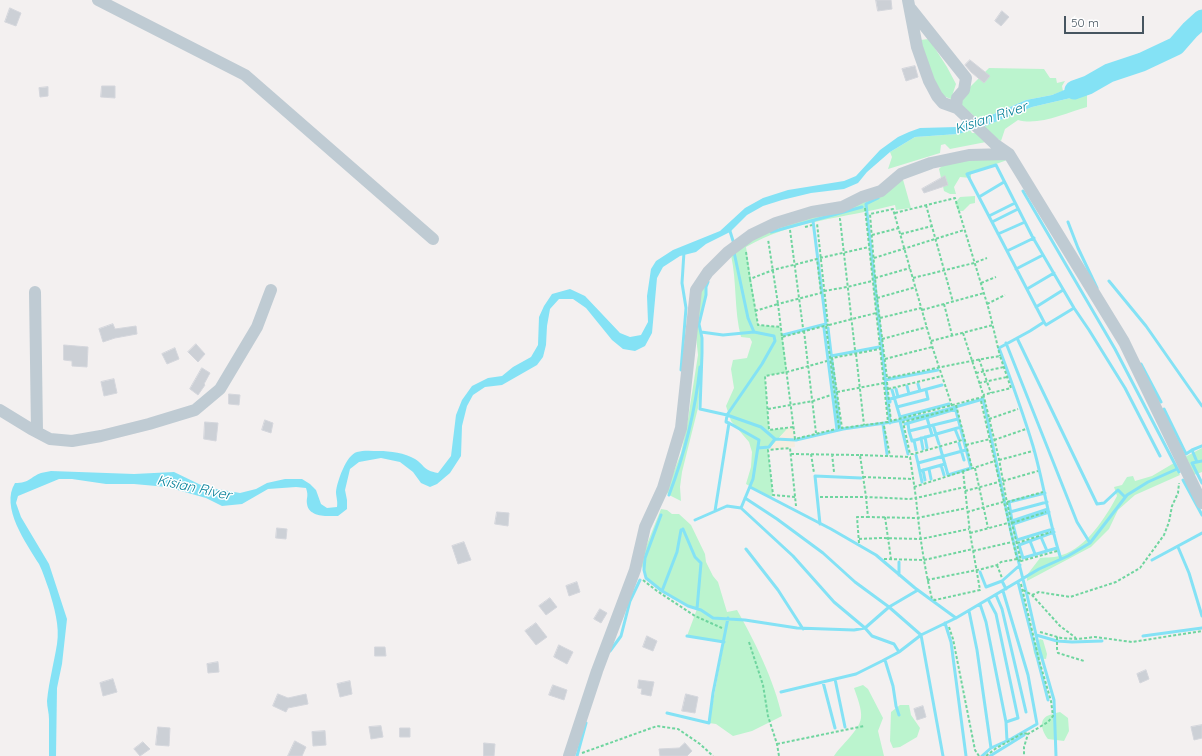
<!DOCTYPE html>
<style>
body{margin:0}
#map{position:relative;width:1202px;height:756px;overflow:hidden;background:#f3f0f0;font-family:Quicksand,sans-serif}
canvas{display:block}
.scale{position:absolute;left:1064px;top:16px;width:80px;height:18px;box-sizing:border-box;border:2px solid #465560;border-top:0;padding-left:5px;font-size:12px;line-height:14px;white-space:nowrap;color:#465560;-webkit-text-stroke:3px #fff;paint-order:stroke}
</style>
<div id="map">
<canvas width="1202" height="756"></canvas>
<div class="scale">50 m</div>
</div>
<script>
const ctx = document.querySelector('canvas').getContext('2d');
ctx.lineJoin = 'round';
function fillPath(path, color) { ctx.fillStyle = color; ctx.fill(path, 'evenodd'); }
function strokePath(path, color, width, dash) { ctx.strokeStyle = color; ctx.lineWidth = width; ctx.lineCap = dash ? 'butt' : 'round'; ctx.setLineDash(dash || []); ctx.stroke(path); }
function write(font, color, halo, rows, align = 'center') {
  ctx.font = font + ' Quicksand,sans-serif'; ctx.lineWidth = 3; ctx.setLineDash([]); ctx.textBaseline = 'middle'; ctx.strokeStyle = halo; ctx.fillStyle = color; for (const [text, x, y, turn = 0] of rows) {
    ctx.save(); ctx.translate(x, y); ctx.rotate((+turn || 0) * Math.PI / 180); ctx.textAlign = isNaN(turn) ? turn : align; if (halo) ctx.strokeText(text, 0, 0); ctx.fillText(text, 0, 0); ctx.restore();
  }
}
fillPath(new Path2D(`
 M929,39L947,67L956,84L951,99L943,96L934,83L920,40Z
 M989,68L1044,69L1050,78H1056L1057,83L1065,81L1062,86L1063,91L1052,95L1026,100L977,121L972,114L958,104L967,90Z
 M1087,90V107C1066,113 1039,126 1018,120L1005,129L1001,141L986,131L983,127L1032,107L1075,97Z
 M970,130L972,133H976L986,142L950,149L945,144L941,145L940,153L888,169L892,157L890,152L915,137L958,134Z
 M953,154L1010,159L971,173V178L960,177L954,187L956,194H950L944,191L939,169Z
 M902,176L911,208L896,210L895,205C845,218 790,221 746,247L758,325L781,327L787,372L765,376L769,430L788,428L768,450L773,495L771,498L746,484L751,467L752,452L749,442L731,421L726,406L734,388L731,369L733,360L747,358L752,342L750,338L741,337C734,311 737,282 731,255L751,238L813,216Z
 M975,196V203L970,204L963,211H958L955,203L960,197Z
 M711,276L706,287V295L699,324L702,338V366L698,408L682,472L680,487L681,501L669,495L666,492L681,453L687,425L698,355L694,318L698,290Z
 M1202,448V472L1194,475L1188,461L1185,457Z
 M1174,463L1180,475L1135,495L1118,510L1109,529L1091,547L1027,581V575L1040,558C1047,557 1056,558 1062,555C1086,548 1106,517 1117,496L1114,487L1122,485L1127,477L1133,476L1135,481L1152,476Z
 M661,509L667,510L672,514H679L691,525L705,554L706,562L713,576L718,582L727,612L737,610C755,642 774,680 782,716L752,731L733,736L716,724L709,723L724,642L687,636L697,609L688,606L662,591L646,578L641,563L647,544Z
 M1040,639L1043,640L1047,654L1046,659L1036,658C1032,648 1032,647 1040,639Z
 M863,685L868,689L883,718L878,731L884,756H834C841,745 859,731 861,718C862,709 857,697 854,688Z
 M900,705H909L911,715L920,728L917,737L900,747L893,748L890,741L891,712Z
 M1060,712L1068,718L1069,731L1064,741L1048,739C1043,733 1038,721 1047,716C1051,714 1056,713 1060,712Z`), '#bbf4ce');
fillPath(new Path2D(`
 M793,427L795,447L768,450L788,428Z`), '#f5ede0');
fillPath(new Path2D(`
 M1096,77L1097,83L1075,97L1032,107L983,127L958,134L915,137L890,152L867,172L858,183L844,189L811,193L782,200L763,206L747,215L730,232L706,244L696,252L680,256L663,267L657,278L652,333L645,346L635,351L623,349L612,340L586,308L573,299H559L550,309L547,326L546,345L543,357L537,365L502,385L485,387L473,395L467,406L462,426L461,456L450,473L437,484L430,487L421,483L413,472L400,462L381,458L359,462L350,469L345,490L347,500V509L338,516C329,516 309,518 307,504C306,497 309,497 306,488L296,487L268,489L242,504L222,506L206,498L167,487L134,484H106L72,479H59L18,496L16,503L21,517L49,564L67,619L62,664L57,688L56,756H49C49,744 49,731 49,719C49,713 47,707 47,701C49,681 54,663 57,644C60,626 54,607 49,590C46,582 43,572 39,564C26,543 0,507 15,483C30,483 30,477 41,473C44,472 48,472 51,471L134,474L174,472L205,487L240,493L256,489L267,483L285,479H302L310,484L316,490L321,504L327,508L337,507C338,501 336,497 336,492C337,482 346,455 357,452C364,450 372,451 379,451C390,451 405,453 415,459C426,466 422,470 438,473L451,456L456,415L462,400L472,386L488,378L502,376L513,367L531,357L538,345L539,317L544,306L552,294L570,289L585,296L620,333L630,337L641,335L648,322L647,296L651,269L656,261L673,250L720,231L745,208L763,198L788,190L844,181L856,176L880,150L898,137L909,132L920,128L957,127L980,120L1026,100L1052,95Z`), '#84e2f5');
strokePath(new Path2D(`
 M1023,191L1115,349L1179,472
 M979,197L1004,182
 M878,198L866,204L890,423
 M989,216L1015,203
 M992,222L1018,209
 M1068,222L1078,248L1097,288
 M729,228L734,244
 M771,232L862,207
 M998,234L1025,222
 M1007,251L1034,238
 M1016,269L1043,255
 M1109,281L1146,326L1202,406
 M708,282L706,287V295L699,324L702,338V353L700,409L727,415L761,427L775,439L796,440L843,429L892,422L931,414L983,399L1011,532L1027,595L1039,648L1054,700L1056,756
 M1027,289L1054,273
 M1036,307L1063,290
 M1044,322L967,174L996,165L1032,236L1074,308L1089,330L1125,388L1160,456
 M824,328L837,430
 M828,328L840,429
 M701,332L723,335L754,332
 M783,335L826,324L813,221
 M1017,338L1097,504L1104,503L1118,490L1125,497
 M1006,343L1077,522L1090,543
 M831,356L879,347
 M1141,364L1161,402
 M681,370L686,308L682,283L684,252
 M885,380L938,370
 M918,384L920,391
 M907,386L909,394
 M896,389L898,397
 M892,390L900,417L949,404
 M887,402H890V399L942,385
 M897,407L928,399L926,390
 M1164,409L1186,454L1192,450L1197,462
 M927,418L932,435
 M900,421L908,454
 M729,423L759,440L753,479L741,508
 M908,423L909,431L958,419
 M883,424L887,454
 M905,424L956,409
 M933,425L939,444
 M955,429L959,439
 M909,431L912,441L961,427
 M925,437L927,448
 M921,438L923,449
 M914,440L916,450
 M959,443L964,460
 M940,447L948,475L971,468L955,407
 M758,448L769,447L775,439
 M1192,450L1202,446
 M916,455L918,463
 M1202,461L1192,463L1202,483
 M941,465L944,475
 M929,469L931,479
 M923,470L925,480
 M920,471L945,464
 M1183,480L1202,515
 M922,482L918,463L966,450
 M750,487L831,529L876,555L915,588L956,618
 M1045,493L1009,502L1012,521L1048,509
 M669,495C685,453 695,413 700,367
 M745,498L777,519L823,553L855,582L889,607L921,635L943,756
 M715,511L729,423L726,422L727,415L762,364L775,341L774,336L754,332L748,318L734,252
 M1010,512L1047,502
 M1049,512L1013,524L1017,540L1053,529
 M661,515L645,558L644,570L646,578L662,591L688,606L701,610L713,618L745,620L797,628L854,630L865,628L872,636L894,644L899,652
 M695,520L727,506L741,508L793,556L834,602L865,628L889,607L918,590
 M820,524L815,476L861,478
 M683,529L695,557L701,563L697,609
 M1054,532L1019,545L1023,558L1057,548
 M1041,537L1047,551
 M1030,541L1035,554
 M1178,547L1189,573L1202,616
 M746,549L778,590L803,629
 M1061,559C1049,523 1044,484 1033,446C1023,413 1011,380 999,348L1030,331L1044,322L1046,325L1074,308
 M1152,560L1202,533
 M899,562V575
 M980,572L986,587L1002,581L1006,589
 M1002,581L1020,565
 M1018,582L1048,700
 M662,591L677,552L681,530
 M996,595L1002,609L1026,712
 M988,599L996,614L1018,718L1006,722
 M980,604L986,622L1006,722L1007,741
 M969,611L977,650L991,748L982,756
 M945,623L951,642L966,756
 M1036,635L1057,641L1072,642L1102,641
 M687,636L724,642
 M1143,636L1202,628
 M610,651L621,636L630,601L640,580
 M885,660L893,686L896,706L899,715
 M835,679L845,727
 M823,682L835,728
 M781,692L856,674L882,661L899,652L921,635L956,618L1039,569L1068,556L1090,543L1127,495L1148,482L1177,469
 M667,713L709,723L713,693L728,618
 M991,748L1011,739L1037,724L1028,675L1003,591
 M577,756L586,723
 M990,756L1024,735`), '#84e2f5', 3);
strokePath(new Path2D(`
 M1074,90L1088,85L1109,73L1142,62L1176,46L1190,30L1202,19`), '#84e2f5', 19);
const building = new Path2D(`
 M876,0H891L892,9L878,11Z
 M10,8L21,13L16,26L5,22Z
 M1002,11L1009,17L1001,26L995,21Z
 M970,60L990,76L984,83L971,72L965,65Z
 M915,66L918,77L906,81L902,69Z
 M102,86H115V98L101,97Z
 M48,87V96L40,97L39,88Z
 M945,176L948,185L924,193L922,189Z
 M113,324L115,329L136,326L137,334L115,338L103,342L99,329Z
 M196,344L205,354L198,362L188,352Z
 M64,345L88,347L87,367L72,366V361L64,360Z
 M175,348L179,359L167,364L162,354Z
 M202,368L210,373L204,384L205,385L198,395L190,389Z
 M114,379L117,393L104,396L101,382Z
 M229,394L240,395L239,405L229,404Z
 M265,420L273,423L271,433L262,430Z
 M205,422L218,423L216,441L204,439Z
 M497,512L509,513L508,526L495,524Z
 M277,528L287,529L286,539L276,538Z
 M464,542L471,560L458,564L452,546Z
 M577,582L580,592L569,596L566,586Z
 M550,598L557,607L546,615L539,606Z
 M600,609L607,613L601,623L594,619Z
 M536,623L547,637L536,645L525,631Z
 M647,636L657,641L653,651L643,647Z
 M559,645L573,652L567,664L554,657Z
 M375,647H385L386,656H375Z
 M218,662L219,672L208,673L207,664Z
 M1146,670L1149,679L1140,683L1137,674Z
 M113,679L117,692L103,696L100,683Z
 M639,680L654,682L651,696L641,694L642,689L638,688Z
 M350,681L352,694L340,697L337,684Z
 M553,685L567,690L564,700L549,695Z
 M278,694L288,698L306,694L308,704L288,708L286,712L273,706Z
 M686,694L698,697L695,713L682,711Z
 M923,706L926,717L917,720L914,709Z
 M1202,725V738L1194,740L1191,727Z
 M381,726L383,737L371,739L369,727Z
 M158,727L170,728L169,746L156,745Z
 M400,728H410V737H400Z
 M325,731L326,745L313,746L312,732Z
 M295,741L306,747L302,756H288Z
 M143,742L150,749L140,756L134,749Z
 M484,743L495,744L494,756H484Z
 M685,743L692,751L687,756H660L659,749L679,748Z`);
fillPath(building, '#ccd0d6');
strokePath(building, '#d4d6dc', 1);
strokePath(new Path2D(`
 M926,205L953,302
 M865,208L888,422L842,428L832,358L880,349
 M895,213L955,198L989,310L1000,356
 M839,219H840L855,350
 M805,227L812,225
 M790,230L803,328
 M901,234L932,226
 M872,235L899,228
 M746,252L750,279L773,270L817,259L821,293L778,304L782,337L828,325L817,223
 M820,258L869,247
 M874,258L964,230
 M875,278L910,268
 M913,278L974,263L987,258
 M750,279L758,325L781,327
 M981,283L996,277
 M824,291L847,287L872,281
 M877,298L916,287
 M944,304L952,335
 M987,304L1005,295
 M922,310L984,293
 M755,311L778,304L768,239
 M880,318L921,308
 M829,325L876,313
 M826,326L839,428H842
 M804,331L816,433
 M963,333L984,397L999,459L1007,503L1021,561L1057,551
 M782,337L795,439L836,429
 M882,339L927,327
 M931,341L993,325
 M856,354L864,425
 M885,359L932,347
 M979,359L991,393
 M976,373L1004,367
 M887,382L889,401
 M979,383L1007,377
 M888,389L942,376
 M837,392L884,383
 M981,401L1017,559V561L1021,560
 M889,404L891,421L983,397
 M956,405L972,468
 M952,406L933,349L893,209L870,214L876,289L887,378C924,371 962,362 1000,356L1011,388L983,395
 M768,409L813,401L831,395
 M953,409L903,422L910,454H913L962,440
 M989,419L1018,409
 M884,426L890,456
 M793,427L769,430L765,376L787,372L827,361
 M994,440L1026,429
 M966,445L990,439
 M791,454L859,455
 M811,454L814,473
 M832,454L834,472
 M860,455L910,457L916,498L910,499L866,497Z
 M999,460L1033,451
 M975,468L988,528
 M963,471L970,533L980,590L935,600L932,599C924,566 919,531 916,498L965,487
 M863,477L913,479
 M1003,481L1038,471
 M914,487L995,461
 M965,491L999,482
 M795,497L773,495L768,450L790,448L796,506
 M820,497H866L868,517L917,518L967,508
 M1007,502L1043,492
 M967,512L1003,502
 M885,517L891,559
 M1012,523L1046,512
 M970,533L1008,523
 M859,539L880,538L921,539L969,529
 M859,543L857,517H868
 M1017,543L1051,532
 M973,551L1012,542
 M884,559L924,560L973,549
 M997,565L1002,578
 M643,580L657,591L695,616L722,628
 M927,580L982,569L997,565L1001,562L1017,559
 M1021,584L1039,660L1051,701L1053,716L1048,722L1028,734L1024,747V756
 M1023,590L1032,595L1060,626L1076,638
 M1032,595L1039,592L1070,597L1116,582L1140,568L1164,535L1169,522L1172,506L1178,493L1179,483
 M949,627L953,639L975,750L979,756
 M1040,632L1061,638L1077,639L1095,637L1132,642L1202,631
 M1057,637V649L1058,653L1084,661
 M749,642L763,685L768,716L777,744L779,756
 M777,744L864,726
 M582,753L657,726L678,729L700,744L713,756
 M986,756L995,749L1023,733L1028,734`), '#6fd59f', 2, [3, 2]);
strokePath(new Path2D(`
 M98,0L245,75L433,239
 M908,0L917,47L929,81L937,96L943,103L957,108L996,145L1009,154L1124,342L1202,503
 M911,9L966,78L964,90L957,98L956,107
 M35,292L37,432
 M0,410L31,429L50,439L72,441L101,436L149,424L195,410L220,389L257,327L271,290
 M569,756L597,671L635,570L645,527L663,488L681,428L696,290L708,272L728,252L751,235L776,223L812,212L842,207L862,197L881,191L901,174L931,163L969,155L1009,154`), '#bfcbd3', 12);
write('italic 14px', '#037f97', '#fff', [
 ["Kisian River",991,118,-18],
 ["Kisian River",194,488,12]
]);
</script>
